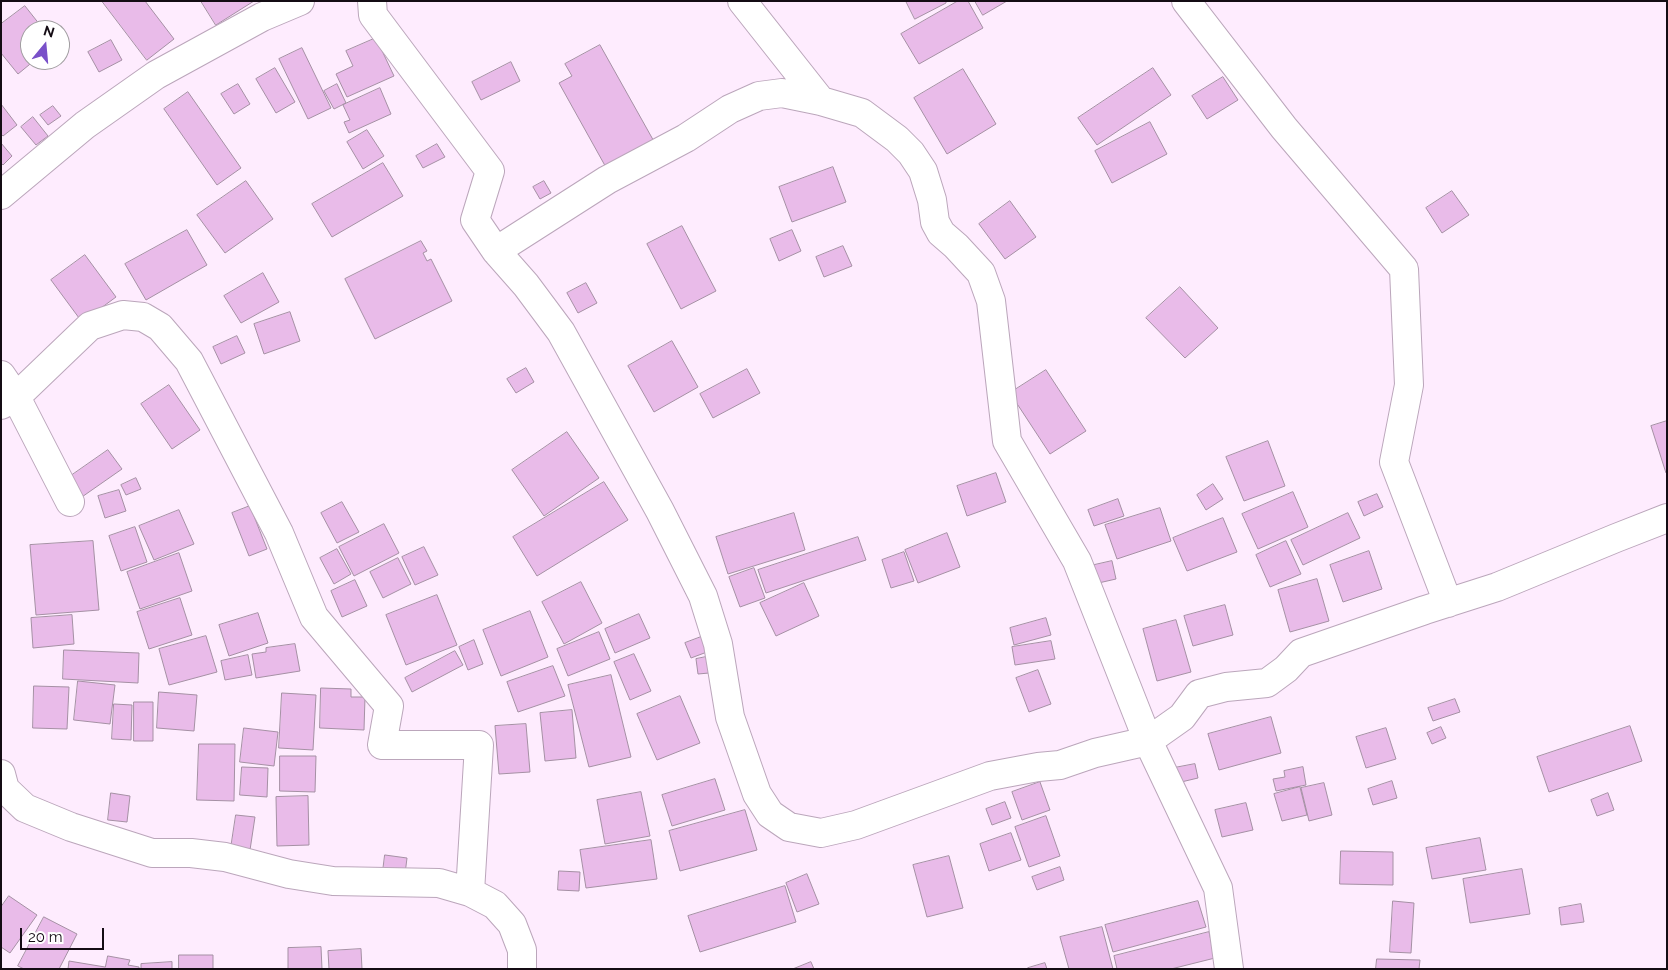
<!DOCTYPE html>
<style>
body{margin:0}
#map{position:relative;width:1668px;height:970px;overflow:hidden;background:#feecfe;font-family:Raleway,sans-serif}
canvas{display:block}
.frame{position:absolute;inset:0;border:2px solid #140c14;pointer-events:none}
.north{position:absolute;left:20px;top:20px;width:50px;height:50px;box-sizing:border-box;background:#fff;border:1px solid #a19ea1;border-radius:50%;rotate:17deg;font-size:14px;font-weight:700;line-height:20px;text-align:center;color:#140c14}
.north::after{content:'';display:block;margin:auto;width:18px;height:22px;background:#7950c9;clip-path:polygon(50% 0,100% 100%,50% 72%,0 100%)}
.scale{position:absolute;left:20px;top:928px;width:84px;height:22px;box-sizing:border-box;border:2px solid #140c14;border-top:0;padding-left:6px;font-size:15px;line-height:18px;white-space:nowrap;color:#140c14;-webkit-text-stroke:4px #fff;paint-order:stroke}
</style>
<div id="map">
<canvas width="1668" height="970"></canvas>
<div class="frame"></div>
<div class="north">N</div>
<div class="scale">20 m</div>
</div>
<script>
const ctx = document.querySelector('canvas').getContext('2d');
ctx.lineJoin = 'round';
function fillPath(path, color) { ctx.fillStyle = color; ctx.fill(path, 'evenodd'); }
function strokePath(path, color, width, dash) { ctx.strokeStyle = color; ctx.lineWidth = width; ctx.lineCap = dash ? 'butt' : 'round'; ctx.setLineDash(dash || []); ctx.stroke(path); }
const building = new Path2D(`
 M102,1H145L174,39L147,60Z
 M201,1H254L216,25Z
 M906,1H946V3L915,19Z
 M958,1H968L983,28L919,64L901,34Z
 M975,1H1007L983,15Z
 M25,6L44,30H30V60H35L18,74L1,53V24Z
 M376,38L394,76L347,97L336,74L353,66L346,51Z
 M111,40L122,60L99,72L88,52Z
 M600,45L656,145L608,171L559,83L572,76L565,64Z
 M302,48L331,108L308,119L279,59Z
 M511,62L520,81L481,100L472,82Z
 M275,68L295,102L276,113L256,79Z
 M1153,68L1171,95L1097,145L1078,118Z
 M963,69L996,124L947,154L914,98Z
 M1223,77L1238,100L1207,119L1192,96Z
 M238,84L250,104L234,114L221,94Z
 M337,84L346,103L334,109L324,91Z
 M380,88L391,114L349,133L344,122L350,120L343,105Z
 M188,92L241,168L217,185L164,109Z
 M1,104L17,125L3,136L1,134Z
 M53,106L61,116L48,125L40,115Z
 M33,117L48,136L36,145L21,127Z
 M1150,122L1167,154L1112,183L1095,151Z
 M367,130L384,156L363,169L347,142Z
 M1,143L12,156L3,165L1,163Z
 M437,144L445,157L423,168L416,156Z
 M383,163L403,196L332,237L312,204Z
 M833,167L846,202L792,222L779,187Z
 M246,181L273,219L225,253L197,215Z
 M544,181L551,193L540,199L533,187Z
 M1452,191L1469,215L1442,233L1426,208Z
 M1010,201L1036,237L1005,259L979,224Z
 M682,226L716,291L681,309L647,244Z
 M187,230L207,265L146,300L125,264Z
 M792,230L801,251L779,261L770,239Z
 M421,241L427,251L423,253L427,261L431,259L452,301L375,339L345,279Z
 M843,246L852,266L824,277L816,257Z
 M85,255L116,297L82,322L51,280Z
 M263,273L279,302L241,323L224,296Z
 M586,283L597,303L578,313L567,293Z
 M1180,287L1218,328L1185,358L1146,318Z
 M290,312L300,341L264,354L254,324Z
 M237,336L245,353L221,364L213,347Z
 M672,341L698,387L654,412L628,366Z
 M526,368L534,382L516,393L507,379Z
 M747,369L760,393L713,418L700,394Z
 M1046,370L1086,431L1050,454L1010,393Z
 M169,385L200,430L172,449L141,404Z
 M1667,421V473H1666L1651,426Z
 M567,432L599,478L544,516L512,470Z
 M1268,441L1285,486L1244,501L1226,457Z
 M108,450L122,469L79,499L65,480Z
 M996,473L1006,502L967,516L957,486Z
 M136,478L141,489L126,495L121,485Z
 M604,482L628,520L537,576L513,537Z
 M1213,484L1223,499L1206,510L1197,495Z
 M119,490L126,511L105,518L98,496Z
 M1293,492L1308,527L1258,549L1242,514Z
 M1377,494L1383,507L1364,516L1358,502Z
 M1118,499L1124,516L1094,526L1088,510Z
 M342,502L359,532L337,543L321,513Z
 M250,506L267,549L249,556L232,513Z
 M1160,508L1171,541L1117,559L1105,525Z
 M179,510L194,544L154,560L139,526Z
 M794,513L805,550L728,574L716,537Z
 M1348,513L1360,538L1303,565L1291,540Z
 M1223,518L1237,552L1187,571L1173,538Z
 M384,524L399,553L354,576L339,547Z
 M135,527L147,562L121,571L109,536Z
 M947,533L960,567L918,583L905,550Z
 M858,537L866,560L766,593L758,570Z
 M93,541L99,610L36,615L30,545Z
 M1286,541L1301,574L1270,587L1256,555Z
 M424,547L438,575L415,585L402,557Z
 M337,549L351,574L334,584L320,558Z
 M1369,551L1382,589L1343,602L1330,565Z
 M904,552L914,581L891,588L882,560Z
 M179,553L192,591L140,609L127,572Z
 M398,558L411,584L383,598L370,572Z
 M1112,561L1116,579L1094,584L1090,566Z
 M754,568L765,598L740,607L729,577Z
 M1317,579L1329,621L1290,632L1278,590Z
 M355,580L367,606L342,617L331,591Z
 M581,582L602,623L564,644L542,602Z
 M804,583L819,616L776,636L760,603Z
 M437,595L457,645L406,665L386,615Z
 M180,598L192,635L149,649L137,612Z
 M1225,605L1233,635L1193,646L1184,616Z
 M530,611L548,657L501,676L483,630Z
 M258,613L268,643L229,656L219,625Z
 M639,614L650,638L615,653L605,629Z
 M72,615L74,644L33,648L31,618Z
 M1046,618L1051,635L1014,645L1010,628Z
 M1176,620L1191,672L1157,681L1143,629Z
 M599,632L610,659L568,676L557,649Z
 M709,634L715,649L691,658L685,643Z
 M206,636L217,672L169,685L159,649Z
 M474,640L483,664L468,670L459,647Z
 M1051,641L1055,659L1015,665L1012,647Z
 M295,644L300,671L256,678L252,654L266,652V648Z
 M64,650L139,653L138,683L63,679Z
 M455,651L463,665L412,692L405,678Z
 M634,654L651,691L630,700L614,662Z
 M248,655L252,675L225,680L221,661Z
 M706,657L709,673L698,674L696,659Z
 M553,666L565,696L518,712L507,682Z
 M1038,670L1051,704L1029,712L1016,678Z
 M611,675L631,757L589,767L568,685Z
 M78,681L115,685L110,724L74,720Z
 M34,686L69,687L67,729L33,728Z
 M321,688L351,689V697H365L364,730L320,728Z
 M159,692L197,695L194,731L157,728Z
 M282,693L316,695L313,750L279,748Z
 M680,696L700,743L657,760L637,714Z
 M1455,699L1460,712L1433,721L1428,708Z
 M134,702H153V741H134Z
 M114,704L132,705L131,740L112,739Z
 M572,710L576,758L545,761L540,713Z
 M1271,717L1281,753L1219,770L1208,734Z
 M526,724L530,772L499,774L495,726Z
 M1630,726L1642,761L1549,792L1537,757Z
 M1441,727L1446,738L1432,744L1427,733Z
 M244,728L278,732L274,766L240,762Z
 M1386,728L1396,759L1366,768L1356,737Z
 M199,744H235L234,801L197,800Z
 M280,756H316L315,792L280,791Z
 M1195,764L1198,778L1177,783L1174,768Z
 M242,767L268,768L267,797L240,795Z
 M1303,767L1306,785L1276,791L1273,779L1285,777L1284,771Z
 M715,779L725,810L672,826L662,795Z
 M1392,781L1397,798L1373,805L1368,789Z
 M1040,782L1050,810L1022,820L1012,792Z
 M1324,783L1332,815L1309,821L1301,788Z
 M1300,787L1307,815L1282,821L1274,794Z
 M641,792L650,836L605,844L597,800Z
 M111,793L130,796L127,822L108,820Z
 M1608,793L1614,810L1597,816L1591,800Z
 M308,796L309,845L277,846L276,797Z
 M1005,802L1011,818L992,825L986,809Z
 M1246,803L1253,830L1222,837L1215,810Z
 M745,810L757,850L680,871L669,831Z
 M236,815L255,817L250,850L231,848Z
 M1046,816L1060,856L1029,867L1015,827Z
 M1011,833L1021,860L989,871L980,844Z
 M1480,838L1486,870L1432,879L1426,848Z
 M651,840L657,879L586,888L580,850Z
 M1341,851L1393,852V885L1340,884Z
 M385,855L407,858L404,882L382,879Z
 M949,856L963,908L927,917L913,865Z
 M1060,867L1064,880L1037,890L1032,877Z
 M1522,869L1530,914L1470,923L1463,879Z
 M559,871L580,872L579,891L558,890Z
 M807,874L819,904L797,912L786,883Z
 M785,886L796,922L700,952L688,916Z
 M9,896L37,915L10,953L1,947V907Z
 M1198,901L1206,927L1113,952L1105,925Z
 M1393,901L1414,903L1411,953L1390,952Z
 M1581,904L1584,922L1561,925L1559,908Z
 M44,917L77,934L59,969H24L18,966Z
 M1102,927L1113,969H1069L1060,937Z
 M1209,932L1215,958L1171,969H1117L1114,956Z
 M321,947L322,969H288V948Z
 M361,949L362,969H329L328,951Z
 M179,955H213V969H179Z
 M108,956L130,960L128,965L139,967V969H68L69,961L105,967Z
 M1377,959L1420,960L1419,969H1376Z
 M172,962V969H141V964Z
 M811,962L814,969H793Z
 M1045,963L1047,969H1029L1028,968Z`);
fillPath(building, '#e9bbe9');
strokePath(building, '#a590a4', 1);
const minor = new Path2D(`
 M372,1L373,15L490,171L475,220L496,251L526,285L561,332L660,511L703,596L718,644L730,717L757,794L770,814L789,827L821,833L856,825L990,776L1038,767L1060,765L1095,753L1148,741L1182,717L1199,694L1226,687L1267,683L1286,669L1301,653L1425,610L1497,587L1616,538L1667,518
 M742,1L821,101
 M1186,1L1284,128L1404,269L1409,385L1394,462L1448,603
 M1,195L85,125L156,75L262,17L300,1
 M496,251L607,180L686,138L730,109L759,96L782,93L821,101L862,113L897,139L911,153L923,171L932,200L935,222L941,233L956,246L981,273L991,301L1007,441L1077,561L1148,741L1218,888L1229,969
 M1,375L16,397L70,502
 M1,405L16,397L90,326L123,315L143,317L160,327L189,361L279,533L314,617L389,706L382,745H479L470,892
 M1,774L5,789L25,808L71,827L152,853H191L225,857L289,874L333,881L439,883L470,892L495,905L512,924L522,950V969`);
strokePath(minor, '#bba6bb', 30);
strokePath(minor, '#fff', 28);
</script>
